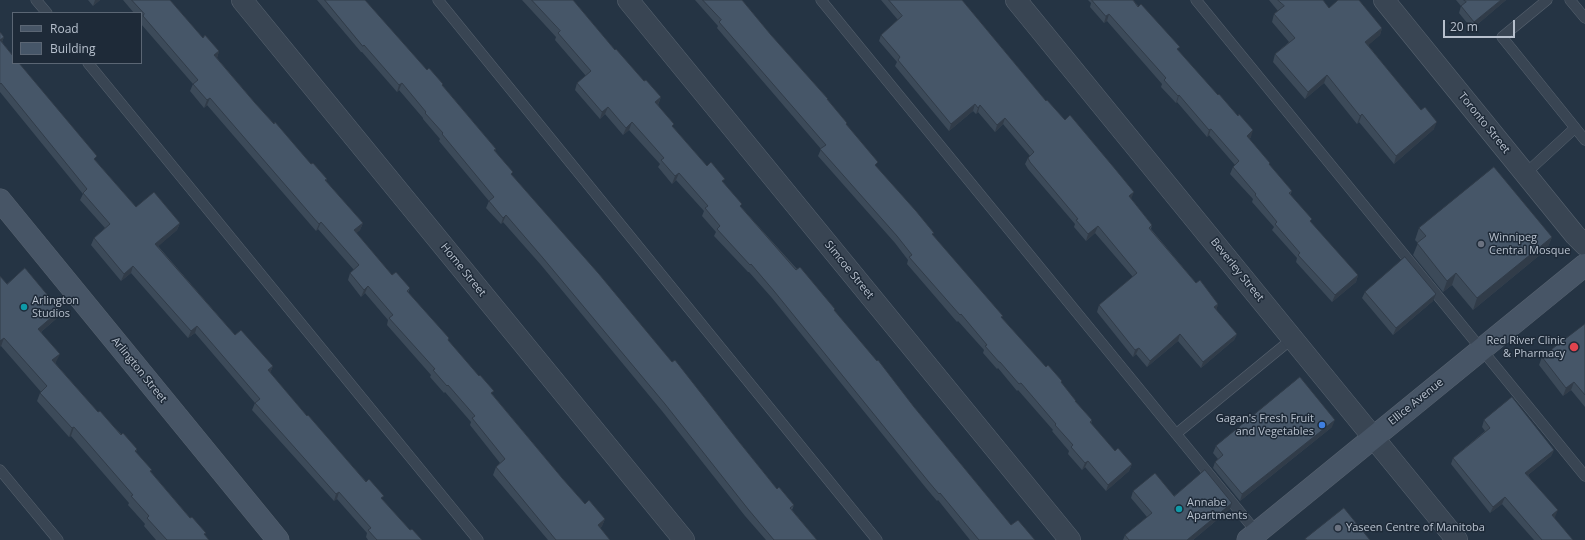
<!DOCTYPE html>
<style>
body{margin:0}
#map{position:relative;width:1585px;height:540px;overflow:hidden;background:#253444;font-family:"Open Sans",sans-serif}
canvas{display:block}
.legend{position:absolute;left:12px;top:12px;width:130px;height:52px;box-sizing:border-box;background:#1e2a38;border:1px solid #5b6674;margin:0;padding:5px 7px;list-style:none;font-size:12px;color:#b7c0cd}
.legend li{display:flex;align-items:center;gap:8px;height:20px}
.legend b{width:20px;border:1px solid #5b6674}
.scale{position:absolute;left:1443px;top:20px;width:72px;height:18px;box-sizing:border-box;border:2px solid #b7c0cd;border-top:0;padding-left:5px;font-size:12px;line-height:14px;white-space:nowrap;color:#b7c0cd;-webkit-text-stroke:3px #1e2a38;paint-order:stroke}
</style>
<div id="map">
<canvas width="1585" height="540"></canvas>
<ul class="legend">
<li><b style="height:5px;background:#475566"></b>Road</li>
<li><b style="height:11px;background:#465668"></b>Building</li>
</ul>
<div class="scale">20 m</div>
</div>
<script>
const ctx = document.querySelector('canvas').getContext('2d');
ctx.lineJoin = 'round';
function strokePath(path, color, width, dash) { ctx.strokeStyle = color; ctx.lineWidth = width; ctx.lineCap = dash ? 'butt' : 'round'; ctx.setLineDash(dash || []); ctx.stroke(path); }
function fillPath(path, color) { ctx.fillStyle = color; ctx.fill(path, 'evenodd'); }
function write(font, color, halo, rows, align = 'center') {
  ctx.font = font + ' "Open Sans",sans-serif'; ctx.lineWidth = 3; ctx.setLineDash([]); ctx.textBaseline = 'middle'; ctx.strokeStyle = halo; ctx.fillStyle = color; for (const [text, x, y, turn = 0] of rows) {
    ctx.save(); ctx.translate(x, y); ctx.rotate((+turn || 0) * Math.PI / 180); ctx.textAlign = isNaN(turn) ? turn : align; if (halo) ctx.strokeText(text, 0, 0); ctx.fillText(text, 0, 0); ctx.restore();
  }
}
const service = new Path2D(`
 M36,0L47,13
 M438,0L877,540
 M821,0L1258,534
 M1196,0L1585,476
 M1547,0L1502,37L1585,140
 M1570,0L1585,18
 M88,63L478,540
 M1525,174L1575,128
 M1176,434L1293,338
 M0,470L58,540`);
const minor = new Path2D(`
 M242,0L684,540
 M628,0L1070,540
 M1016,0L1457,540
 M1384,0L1575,235L1585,245`);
const secondary = new Path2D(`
 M0,200L278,540
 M1248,540L1585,265`);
strokePath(service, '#586370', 11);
strokePath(minor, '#586370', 22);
strokePath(secondary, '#586370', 23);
strokePath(service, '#394553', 10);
strokePath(minor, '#394553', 21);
strokePath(secondary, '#475566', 22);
fillPath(new Path2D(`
 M88,0H100L93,6Z
 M123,0H170L203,38L219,51L217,58L255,103L311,164L327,179L326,181L363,223L360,230L356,233L392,275L410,288L408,293L562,478L585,504L605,519L602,526L600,528L610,540H548L493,475L496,467L500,463L470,425L471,422L445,392L444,393L430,377L431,375L387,325L388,320L365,293L361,297L348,280L350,273L354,270L318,229L316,231L207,105L204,108L190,91L193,84L141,24V13H134Z
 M317,0H365L427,70L443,86L496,149L495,151L512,175L672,362L740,443L777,489L794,505L792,510L817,540H766L745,516L662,411L541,265L503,222L501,224L486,208L489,201L439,141L440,139L423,119V118L399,90L397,92L362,52H361Z
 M522,0H573L615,50L644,81L661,97L658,105L673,127L707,166L724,183L741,207L834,310L1011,525L1035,540H970L938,500L937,501L926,488L772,298L749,272H748L714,236L716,232L702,216L704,211L676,180L672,184L658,167L660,164L629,130L623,135L605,114L600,119L575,90L577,83L586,76L555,40L556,37Z
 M695,0H742L771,35L828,99L827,100L847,123L846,125L876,167L1002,318L1046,367L1061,383L1076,402L1092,420L1091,424L1115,451L1132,464L1129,471L1106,491L1085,467L1082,470L1068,454L1069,451L1052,431L1053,430L1018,390L1017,391L998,368L997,369L983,353L984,350L958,321L957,322L907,264L908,260L895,243L818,156L821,149L717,28L718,26Z
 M881,0H962L1046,101L1131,199L1152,225L1151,229L1196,283L1218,304L1216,310L1237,334L1234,340L1201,368L1178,341L1147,367L1136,354L1133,357L1097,312L1099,305L1133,277L1095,233L1086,241L1074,227L1075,224L1028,169L1025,164L1028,158L1030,156L1003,124L995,132L978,112L976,114L973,111L949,131L895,66L897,62L879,41L881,35L898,20Z
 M1088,0H1133L1178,50L1251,137L1249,139L1269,165L1292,191L1290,195L1311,223L1358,275L1356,282L1332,302L1296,262L1297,258L1272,230L1274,227L1252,202L1253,199L1230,174L1233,167L1235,165L1209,135L1207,137L1177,102L1176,103L1161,87L1162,84L1107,21L1104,23L1090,7L1091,3Z
 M1269,0H1323L1329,8L1382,28L1380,35L1368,45L1434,129L1394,164L1359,122L1357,124L1324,83L1305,99L1273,62L1275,54L1289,42L1272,22L1274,14L1278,11Z
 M1456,0H1506L1472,29L1459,13L1461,6Z
 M0,32L4,37L2,42L95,160L136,207L180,223L177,230L158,246L235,335L273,366L270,373L307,416L410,530L422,540H368L366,537L367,533L337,499L334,501L252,410L255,403L195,333L188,338L131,273L121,281L91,245L94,238L105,228L80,200L83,194L0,92Z
 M1419,228L1552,237L1547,249L1473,310L1452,285L1443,292L1413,255L1418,243L1415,240Z
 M7,284L60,310L57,318L41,332L56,362L55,363L98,412L137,449L136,452L151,472L209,540H156L144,526L145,524L128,505L129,503L71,436L69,437L37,401L40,393L41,392L1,346Z
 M1365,292L1433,301L1393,335L1362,298Z
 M1585,324V407L1571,390L1563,396L1539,365L1542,357Z
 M1484,420L1554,450L1551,456L1528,475L1555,517L1554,518L1573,540H1534L1502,504L1490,513L1451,464L1453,458L1485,431L1482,427Z
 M1332,427L1240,501L1213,468L1215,462L1218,459L1213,453L1216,446Z
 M1133,491L1174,496L1232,503L1230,509L1193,540H1123L1125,535L1147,517L1131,498Z`), '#3c4a59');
fillPath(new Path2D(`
 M95,0H100L93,6Z
 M1501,0H1506L1472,29L1474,22Z
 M1109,14L1107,21L1104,23L1106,16Z
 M1382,28L1380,35L1363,50L1365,42Z
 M4,37L1,44L0,40Z
 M219,51L217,58L214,55Z
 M1327,75L1324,83L1305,99L1308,92Z
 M402,83L399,90L397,92L399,85Z
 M1179,95L1177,102L1176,103L1178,96Z
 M661,97L658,104L653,109L655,102Z
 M210,98L207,105L204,108L207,100Z
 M975,104L973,111L949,131L951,124Z
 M980,105L978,112L976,114L978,108Z
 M608,107L605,114L600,119L602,112Z
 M1362,114L1359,122L1357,124L1360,116Z
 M1005,118L1003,124L995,132L997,125Z
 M632,122L629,130L623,135L626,128Z
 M1437,122L1434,129L1394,164L1396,156Z
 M1211,129L1209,135L1207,137L1209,130Z
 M1253,130L1251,137L1244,143L1247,136Z
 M679,173L676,180L672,184L675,176Z
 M1134,192L1131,199L1127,203L1129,196Z
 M506,215L503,222L501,224L503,218Z
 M321,222L318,229L316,231L319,224Z
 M180,223L177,230L153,251L155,244Z
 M363,223L360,230L351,238L354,230Z
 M1098,226L1095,233L1086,241L1088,234Z
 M1552,237L1547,249L1473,310L1477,298Z
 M133,266L131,273L121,281L124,274Z
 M1456,273L1452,285L1443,292L1447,281Z
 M1358,275L1356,282L1332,302L1335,295Z
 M368,286L365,293L361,297L364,290Z
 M1436,294L1433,301L1393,335L1396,328Z
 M1218,304L1216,311L1214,307Z
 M60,310L57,318L35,337L38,329Z
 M197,326L195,333L188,338L191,331Z
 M1180,334L1178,341L1147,367L1150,361Z
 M1237,334L1234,340L1201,368L1203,362Z
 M4,338L1,346L0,347V341Z
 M1139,348L1136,354L1133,357L1135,350Z
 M60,354L56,362L49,368L52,360Z
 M273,366L270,373L268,370Z
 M1574,382L1571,390L1563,396L1566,388Z
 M1335,420L1332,427L1240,501L1242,494Z
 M74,427L71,436L69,437L72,428Z
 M1554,450L1551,456L1523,479L1525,473Z
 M1088,461L1085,467L1082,470L1085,463Z
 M1132,464L1129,471L1106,491L1108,485Z
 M339,492L337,499L334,501L336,494Z
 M1505,497L1502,504L1490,513L1493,507Z
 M1232,503L1230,509L1193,540H1187Z
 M1558,510L1555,517L1549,522L1552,515Z
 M605,519L602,526L595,532L598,525Z`), '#313c49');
const building = new Path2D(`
 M132,0H170L203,38L205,35L219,51L214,55L255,103L274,124L275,122L311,164L313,163L327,179L325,180L363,223L354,230L392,275L396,272L410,288L407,291L449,338L448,340L479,376L480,375L494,391L491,393L562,478L585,504L589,500L605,519L598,525L610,540H556L496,467L505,459L472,418L475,416L448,385L447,386L433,370L435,369L389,318L393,315L368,286L364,290L350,273L359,265L321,222L319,224L210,98L207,100L193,84L198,80L143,16L144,14Z
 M325,0H365L427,70L429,68L443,84L442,85L496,149L494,150L513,172L511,174L599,274L672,362L675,360L740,443L777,489L779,487L794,505L790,508L817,540H774L748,509L665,404L543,258L506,215L503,218L489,201L494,197L442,134L443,133L425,113L426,112L402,83L399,85L364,45L363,46Z
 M532,0H573L615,50L616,49L644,81L646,80L661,97L655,102L674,124L672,126L707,166L711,162L725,179L722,181L742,204L740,206L796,270L800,267L835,309L834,310L877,361L878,360L914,407L1011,525L1018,520L1035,540H979L940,493L939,494L928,481L774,291L751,264L750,265L717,229L720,226L705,208L708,206L679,173L675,176L661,160L664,158L632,122L626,128L608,107L602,112L577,83L591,71L558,33L560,31Z
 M703,0H742L771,35L828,99H827L847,123L846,124L878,162L875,165L916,211L934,233L932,234L1003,316L1001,317L1046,367L1048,365L1062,381L1061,382L1076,401H1075L1092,420L1090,422L1115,451L1118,448L1132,464L1108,485L1088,461L1085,463L1071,447L1073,445L1055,425L1056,424L1021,383L1019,384L1000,362H999L985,346L987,345L961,314L960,315L909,257L912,255L897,236L820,149L826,145L719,22L721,20Z
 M889,0H962L1046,101L1047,100L1065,120L1070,115L1116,170L1134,192L1129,196L1152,225L1149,228L1196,283L1200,280L1218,304L1214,307L1237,334L1203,362L1180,334L1150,361L1139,348L1135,350L1099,305L1137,273L1098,226L1088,234L1076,220L1078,219L1030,162L1028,158L1034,152L1005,118L997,125L980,105L978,108L975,104L951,124L898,60L900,57L881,35L902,16Z
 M1092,0H1133L1138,7L1141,4L1180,47L1177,49L1218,95L1219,94L1238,116L1239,114L1253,130L1247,136L1270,163L1269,164L1292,191L1289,193L1312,219L1310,221L1358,275L1335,295L1298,255L1300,253L1275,224L1277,222L1255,195L1256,194L1233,167L1239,161L1211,129L1209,130L1179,95L1178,96L1164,80L1166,78L1109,14L1106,16Z
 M1278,0H1323L1329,8L1338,0H1359L1382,28L1365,42L1421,110L1425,107L1437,122L1396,156L1362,114L1360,116L1327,75L1308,92L1275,54L1295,38L1274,14L1284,6Z
 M1464,0H1501L1474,22L1461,6L1466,2Z
 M0,32L4,37L0,40L13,56V63H19L97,156L94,159L136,207L154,192L180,223L155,244L235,335L241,330L273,366L268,370L307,416L308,415L366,482L369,479L384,496L381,498L410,530L412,529L422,540H377L368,530L371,528L339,492L336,494L255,403L260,399L197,326L191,331L133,266L124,274L94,238L110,224L83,193L87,189L1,83L0,84Z
 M1494,167L1552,237L1477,298L1456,273L1447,281L1417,243L1426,236L1419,228Z
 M1405,257L1436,294L1396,328L1365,292Z
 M25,268L60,310L38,329L60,354L52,360L98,412L100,411L121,435L123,433L137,449L135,451L152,470L150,471L190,518L192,517L206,533L204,534L209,540H167L147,518L149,516L131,496L133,495L74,427L72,428L40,393L47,386L4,338L0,341V276L7,284Z
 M1585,324V395L1574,382L1566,388L1542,357Z
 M1300,377L1335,420L1242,494L1215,462L1223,455L1216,446Z
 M1512,397L1554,450L1525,473L1558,510L1552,515L1573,540H1542L1505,497L1493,507L1453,458L1490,428L1484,420Z
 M1205,470L1232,503L1187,540H1129L1125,535L1152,513L1133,491L1155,473L1174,496Z
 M1344,508L1370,540H1307L1305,539Z`);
fillPath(building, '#465668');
strokePath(building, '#313c49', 1);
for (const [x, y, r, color] of [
 [1481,244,4,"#6b7280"],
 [24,307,4,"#0f9aa8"],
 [1574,347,5,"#e0444e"],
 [1322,425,4,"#3f7fe0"],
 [1179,509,4,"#0f9aa8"],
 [1338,528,4,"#6b7280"]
]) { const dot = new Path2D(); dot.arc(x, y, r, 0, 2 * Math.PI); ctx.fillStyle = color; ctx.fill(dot); strokePath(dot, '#1e2a38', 1.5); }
write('11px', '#b7c0cd', '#1e2a38', [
 ["Toronto Street",1484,123,51],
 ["Home Street",463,270,51],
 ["Simcoe Street",849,270,51],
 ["Beverley Street",1237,270,51],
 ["Arlington Street",139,370,51],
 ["Ellice Avenue",1416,402,-39]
]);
write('11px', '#b7c0cd', '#1e2a38', [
 ["Winnipeg",1489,238],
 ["Central Mosque",1489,251],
 ["Arlington",32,301],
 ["Studios",32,314],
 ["Red River Clinic",1565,341,"right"],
 ["& Pharmacy",1565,354,"right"],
 ["Gagan's Fresh Fruit",1314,419,"right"],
 ["and Vegetables",1314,432,"right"],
 ["Annabe",1187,503],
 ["Apartments",1187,516],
 ["Yaseen Centre of Manitoba",1346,528]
], 'left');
</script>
